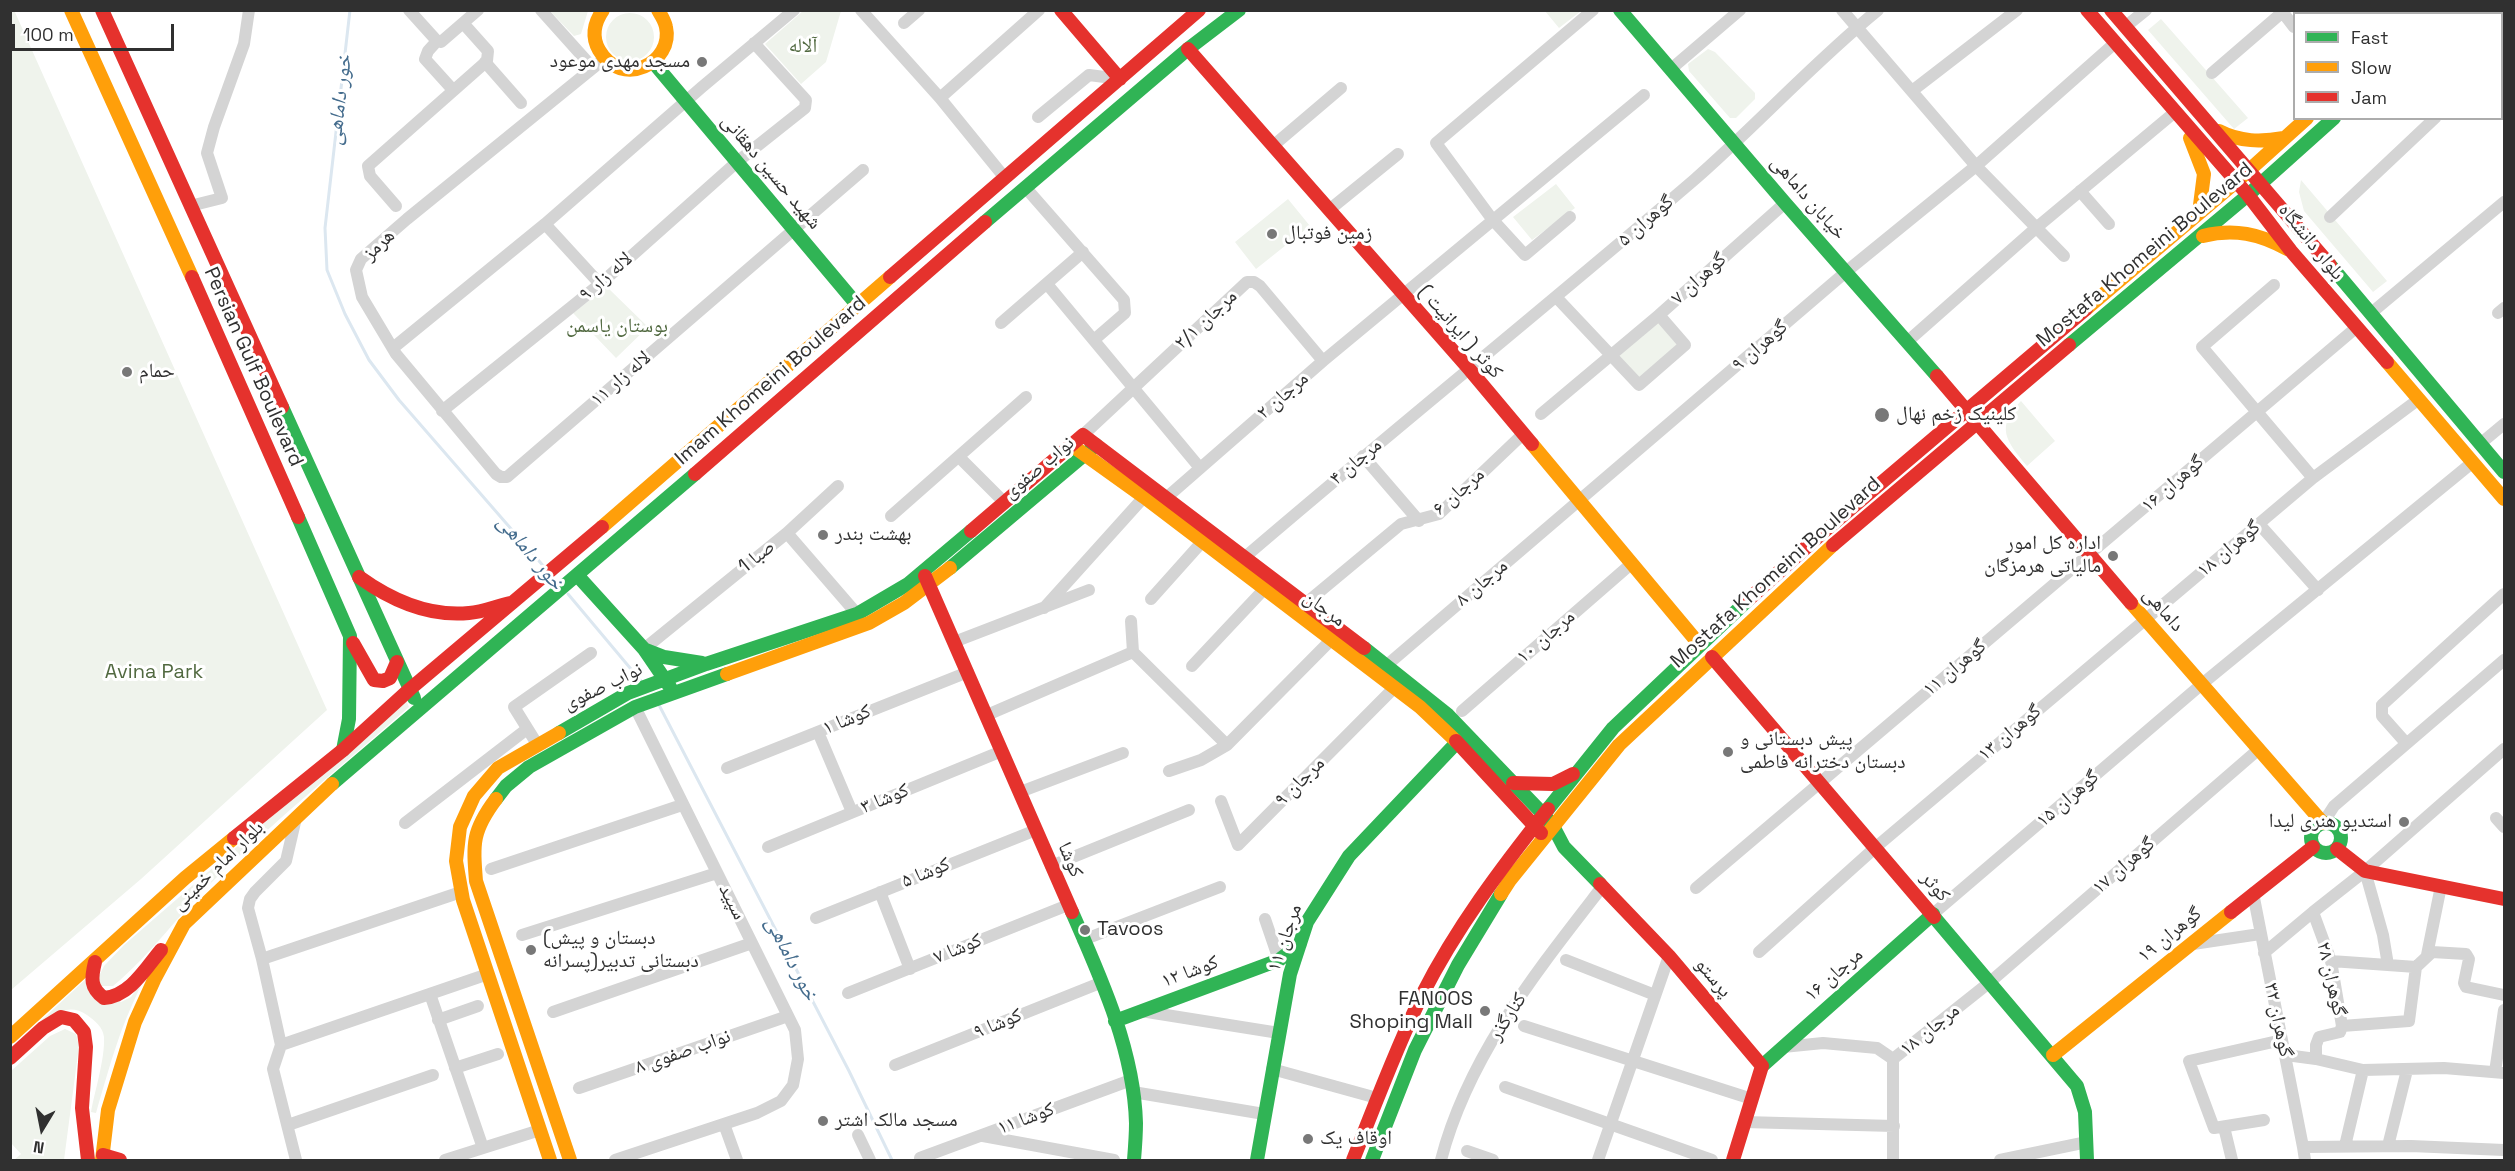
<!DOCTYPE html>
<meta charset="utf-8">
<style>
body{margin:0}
#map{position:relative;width:2515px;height:1171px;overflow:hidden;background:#fff;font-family:"Space Grotesk",sans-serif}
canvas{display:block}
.frame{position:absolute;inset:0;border:12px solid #303030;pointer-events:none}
.legend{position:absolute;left:2293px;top:12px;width:210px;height:108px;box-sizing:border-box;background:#fff;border:2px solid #acacac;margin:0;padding:8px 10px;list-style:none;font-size:18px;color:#303030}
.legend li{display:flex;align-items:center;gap:12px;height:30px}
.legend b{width:30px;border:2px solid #acacac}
.north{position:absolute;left:12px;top:1099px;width:60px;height:60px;-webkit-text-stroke:4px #fff;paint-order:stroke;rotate:190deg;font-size:16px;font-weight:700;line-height:24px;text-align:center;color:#303030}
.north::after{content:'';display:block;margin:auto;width:21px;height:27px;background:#303030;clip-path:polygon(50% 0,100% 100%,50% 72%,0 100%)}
.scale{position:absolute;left:12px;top:24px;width:162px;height:27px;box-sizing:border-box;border:3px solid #303030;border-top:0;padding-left:8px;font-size:18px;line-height:21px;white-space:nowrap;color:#303030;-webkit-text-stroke:4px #fff;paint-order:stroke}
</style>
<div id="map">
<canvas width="2515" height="1171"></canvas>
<div class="frame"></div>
<ul class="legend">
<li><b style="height:8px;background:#30b455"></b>Fast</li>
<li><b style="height:8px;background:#ff9f0a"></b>Slow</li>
<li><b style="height:8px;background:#e5322d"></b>Jam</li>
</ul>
<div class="north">N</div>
<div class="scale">100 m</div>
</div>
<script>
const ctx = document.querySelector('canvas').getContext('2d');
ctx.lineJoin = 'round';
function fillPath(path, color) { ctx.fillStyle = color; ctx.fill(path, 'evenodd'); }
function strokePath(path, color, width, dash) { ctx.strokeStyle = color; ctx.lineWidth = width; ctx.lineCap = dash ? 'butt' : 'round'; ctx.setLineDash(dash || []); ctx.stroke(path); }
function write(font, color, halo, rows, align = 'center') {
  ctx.font = font + ' "Space Grotesk","Noto Naskh Arabic",sans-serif'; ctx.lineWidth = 6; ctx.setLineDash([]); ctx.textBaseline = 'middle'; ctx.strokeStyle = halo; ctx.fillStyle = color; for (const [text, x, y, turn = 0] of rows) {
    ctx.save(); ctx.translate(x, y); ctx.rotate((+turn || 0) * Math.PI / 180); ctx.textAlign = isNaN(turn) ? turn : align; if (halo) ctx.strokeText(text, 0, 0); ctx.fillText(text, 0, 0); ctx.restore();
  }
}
fillPath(new Path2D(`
 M14,10L327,710L141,879L11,990L10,11Z
 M550,11H588L581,34L574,36Z
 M803,11H841L826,62L801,84L765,44Z
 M1545,11H1581L1559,28Z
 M606 37a24 24 0 1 1 48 0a24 24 0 1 1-48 0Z
 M2161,19L2248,118L2234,129L2148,30Z
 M1708,49L1715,52L1755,93V99L1736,118H1730L1689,71L1688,64Z
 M2301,180L2387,281L2373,292L2304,211L2299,192Z
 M1556,184L1575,208L1532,240L1513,217Z
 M1288,199L1310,226L1256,269L1235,242Z
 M607,287L648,327L616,358L573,313Z
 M1659,320L1680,345L1639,380L1618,355Z
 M2021,401L2055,441L2027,466C2006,441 1995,427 2021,401Z
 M406,700L409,707C345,763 278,818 217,877C180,912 152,954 113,986H101L98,978L104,966L124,945Z
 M145,978C120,1026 111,1062 96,1113L91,1112C95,1090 105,1059 104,1037C103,1027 95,1021 87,1015C67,1001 50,1017 33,1028L86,979L121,1002L131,997Z
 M65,1029L76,1034L79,1046L64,1160H14L21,1154L11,1143V1071L50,1036Z`), '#eff3ec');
strokePath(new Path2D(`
 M350,10L325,228L327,270L345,314L369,360L399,400L546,569
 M568,594L641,681
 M659,705L849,1071L892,1160`), '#dce7f0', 3);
strokePath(new Path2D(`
 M409,10L437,41L441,42L478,10
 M541,10L593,68
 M861,10L940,98L1005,178
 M1842,10L1976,166L2064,256
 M2281,10L2294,27
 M904,23L919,10
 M2125,27L2146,10
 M437,41L428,51L425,59L453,90
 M604,59L407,219L361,259L356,270L362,297L396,354L496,474L501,477H507L863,170
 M485,62L521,103
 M1671,69L1740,10
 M2212,73L2285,10
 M1912,91L2017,10
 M940,98L1039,10
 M1038,117L1089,75L1120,79
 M1274,145L1341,88
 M1025,187L1124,300L1125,313L1095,339
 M2080,191L2109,224
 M190,206L222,198L207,153L214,127L244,44L249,10
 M396,206L370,176L368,166L487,61L488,51L463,23
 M1329,210L1398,154
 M1570,217L1525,255L1492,219L1436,143L1593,10
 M2330,217L2435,118
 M545,224L600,284
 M1047,284L1200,468
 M2274,285L2202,347L2313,478
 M1557,298L1639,385L1685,345L1659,315
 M2498,313L2504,308
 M2370,314L2504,202
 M1001,323L1083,252
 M1908,341L2036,228L2175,112
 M393,348L545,224L702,87L794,10
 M442,411L600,284L737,162L805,108L806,100L754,43
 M1541,414L1659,315L1785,203
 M1083,435L1247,282H1254L1260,286L1323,361
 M2480,444L2504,424
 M1363,456L1419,521
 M959,457L1005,503
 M1166,498L1323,361L1644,95
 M891,516L1026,397
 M2259,524L2318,590
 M787,533L838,486
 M1245,557C1393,430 1546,307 1694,180C1757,125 1813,63 1878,10
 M1151,599L1202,542
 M1306,603L1401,524L1439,514L1522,435
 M1044,608L1144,497
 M1131,621L1133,652L1227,745
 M954,642L1089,590
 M644,649L787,533L857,614
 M1387,665L1847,271L1976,166L2115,43
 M1192,666L1269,584
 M1462,711L1631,564
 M987,715L1133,652
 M818,732L852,812
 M2406,743L2382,716V705L2504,594
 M537,744L514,707L591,653
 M727,768L968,672
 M1169,771L1201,760L1227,745L1332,639
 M1020,792L1123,753
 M1221,801L1238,845L1394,688
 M2496,818L2504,827
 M405,823L527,729
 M2323,823L2334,806L2504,660
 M768,847L1002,751
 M1051,866L1189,810
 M491,869L682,805
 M2365,871L2383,935L2388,965
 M1696,888L2357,327
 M880,892L910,969
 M2253,893L2303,1147
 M1933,914L2202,684L2473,462
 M816,918L1036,830
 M1265,919L1279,960
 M522,935L717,873
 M1083,940L1220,887
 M2193,944L2260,934
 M1759,952L1876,847L2313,478L2419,399
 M2264,953L2313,912
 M2427,955L2441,886
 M262,959L461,892
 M1566,960L1655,995
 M2331,961L2416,967L2432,952L2466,954L2469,959L2464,983L2466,987L2504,995
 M848,993L1068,905
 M430,994L483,1148
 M1141,1011L1279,1033
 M553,1012L752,943
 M438,1020L478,1006
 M1524,1026L1752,1099
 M2342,1026L2409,1021L2416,967
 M281,1045L488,974
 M1783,1047L1823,1043L1877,1048L1893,1059
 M2286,1055L2316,1059L2363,1070L2444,1068L2504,1073
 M2316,1059V1045L2319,1037L2340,1032L2342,1026L2331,961L2313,912L2365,871L2504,749
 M895,1065L1100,983
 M455,1068L498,1054
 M1272,1069L1377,1098
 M2495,1072L2504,1010
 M1505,1087L1712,1160
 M579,1088L788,1016
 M1133,1092L1264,1114
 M2264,1120L2214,1128L2189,1061L2282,1040
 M1744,1122L1894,1126
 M724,1124L737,1160
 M288,1125L433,1075
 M2224,1127L2232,1160
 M858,1135L870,1160
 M983,1136L1114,1160
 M2345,1146L2363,1070
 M2388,1146L2407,1070
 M1467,1151L1493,1160
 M920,1158L1131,1080
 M296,1160L273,1069L281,1045L262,959L248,908L250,899L255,892L286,861L296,818
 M445,1160L540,1130
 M615,1160L757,1113L781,1101L793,1085L798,1059L795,1030L635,707
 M1441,1160C1468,1056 1537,971 1602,887
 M1598,1160L1669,956
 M1893,1160V1059L1990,982L2259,749
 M2000,1160L2087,1142
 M2305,1160L2303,1147L2411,1146L2504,1150`), '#d4d4d4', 12);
strokePath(new Path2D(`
 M1620,10L1785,203L1937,376
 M2430,14L2433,10
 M653,62L858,306
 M985,222L1188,49L1239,10
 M2330,265L2504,472
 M2069,345L2248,195L2334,118
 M282,407L414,698
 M298,517L350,636L349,719L343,750
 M950,568L1096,445
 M577,575L644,649L670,687
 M1364,648L1448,715L1544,815L1553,826L1564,847L1600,884
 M646,650L664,657L702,663
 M559,733L628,693L706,664L857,614L908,584L971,531
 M332,784L695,474
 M496,799L506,786L529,767L635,707L727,674
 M1548,809L1613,728L1749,599
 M2311 838a15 15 0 1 1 30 0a15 15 0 1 1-30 0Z
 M1072,912C1101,978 1134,1050 1136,1123C1136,1135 1135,1148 1134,1160
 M1934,917L2077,1086L2085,1112L2087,1160
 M1115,1021L1279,960L1300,944
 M1762,1066L1933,914
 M1257,1160L1290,974L1307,922L1349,856L1463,736
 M1372,1160L1415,1050L1458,965L1501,894`), '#30b455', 14);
strokePath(new Path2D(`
 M71,10L192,277
 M603,10C594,23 591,36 599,50C622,90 674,62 666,27C665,21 661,15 658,10
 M2456,14L2459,10
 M2219,131C2240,142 2261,142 2284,138
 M2190,138L2204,174L2199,213
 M2203,236C2234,228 2260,234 2287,249
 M2086,309L2236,182L2307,118
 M2387,362L2504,499
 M1532,444L1699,644
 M1077,449L1144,497L1420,707L1456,741
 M602,527L890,277
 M2131,603L2323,823
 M727,674L869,623L904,603L950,568
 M496,799C472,831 473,843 476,881L570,1160
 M1501,894L1510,880L1619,745L1833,545
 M10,1037L185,878L234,838
 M2053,1055L2231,912
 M102,1160L108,1110L135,1022L154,980L184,924L332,784
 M550,1160L463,900L456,861L460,827L474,796L498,768L559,733`), '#ff9f0a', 14);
strokePath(new Path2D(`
 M102,10L282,407
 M1061,10L1120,79
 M2087,10L2248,195L2291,251L2387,362
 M2111,10L2330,265
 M1188,49L1470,370L1532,444
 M192,277L298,517
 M890,277L1199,10
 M1937,376L2131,603
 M695,474L985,222
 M971,531L1083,435L1364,648
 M1833,545L2069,345
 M925,576L1072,912
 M359,577C391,600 429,617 469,613C483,612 496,606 510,603
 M1749,599L1821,534L2086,309
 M353,643L374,680L383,681L390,678L397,662
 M1712,657L1934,917
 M1456,741L1541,833
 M1513,783L1553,784L1573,774
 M234,838L343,750L410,689L602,527
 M2337,849L2365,871L2504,899
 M1600,884L1669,956L1762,1066L1733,1160
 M2231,912L2313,847
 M95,962C91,978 90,988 104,998C130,996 146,968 161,950
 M10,1058L43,1028L61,1017L74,1020L84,1032L86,1047L82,1108L88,1160
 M103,1155L120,1160
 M1353,1160C1375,1105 1396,1048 1422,995C1456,928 1501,868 1548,809`), '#e5322d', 14);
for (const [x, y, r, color] of [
 [702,62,6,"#787878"],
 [1272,234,6,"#787878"],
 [127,372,6,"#787878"],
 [1882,415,8,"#787878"],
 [823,535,6,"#787878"],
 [2113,556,6,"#787878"],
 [1728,752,6,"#787878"],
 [2404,822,6,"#787878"],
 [1085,930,6,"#787878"],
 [531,950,6,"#787878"],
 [1485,1011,6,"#787878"],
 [823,1121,6,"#787878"],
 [1308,1139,6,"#787878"]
]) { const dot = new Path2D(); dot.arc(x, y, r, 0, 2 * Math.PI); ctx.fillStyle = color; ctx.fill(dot); strokePath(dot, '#fff', 2); }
write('20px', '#516940', '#fff', [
 ["آلاله",803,47],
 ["بوستان یاسمن",617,327],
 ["Avina Park",154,673]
]);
write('20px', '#303030', '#fff', [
 ["مسجد مهدی موعود",690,62,"right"],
 ["زمین فوتبال",1284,234],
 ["حمام",139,372],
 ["کلینیک زخم نهال",1896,415],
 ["بهشت بندر",835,535],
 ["اداره کل امور",2101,544,"right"],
 ["مالیاتی هرمزگان",2101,567,"right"],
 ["پیش دبستانی و",1740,740],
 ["دبستان دخترانه فاطمی",1740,763],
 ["استدیو هنری لیدا",2392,822,"right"],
 ["Tavoos",1097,930],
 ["(دبستان و پیش",543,939],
 ["دبستانی تدبیر(پسرانه",543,962],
 ["FANOOS",1473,1000,"right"],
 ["Shoping Mall",1473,1023,"right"],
 ["مسجد مالک اشتر",835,1121],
 ["اوقاف یک",1320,1139]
], 'left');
write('20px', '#303030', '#fff', [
 ["شهید حسین دهقانی",771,172,50],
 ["خیابان داماهی",1808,198,49],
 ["گوهران ۵",1646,221,-41],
 ["بلوار دانشگاه",2311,242,51],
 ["هرمز",379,245,-44],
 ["Mostafa Khomeini Boulevard",2145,255,-40],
 ["لاله زار ۹",606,277,-41],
 ["گوهران ۷",1699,279,-42],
 ["مرجان ۲/۱",1206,320,-43],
 ["کوثر ( ایرانیت )",1460,332,49],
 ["گوهران ۹",1760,346,-41],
 ["Persian Gulf Boulevard",253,367,66],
 ["لاله زار ۱۱",621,379,-41],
 ["Imam Khomeini Boulevard",771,381,-41],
 ["مرجان ۲",1283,396,-41],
 ["مرجان ۴",1356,462,-40],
 ["نواب صفوی",1039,468,-40],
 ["گوهران ۱۶",2173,484,-41],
 ["مرجان ۶",1459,492,-41],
 ["گوهران ۱۸",2229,549,-40],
 ["صبا 1",757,557,-39],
 ["Mostafa Khomeini Boulevard",1776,573,-42],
 ["مرجان ۸",1482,583,-40],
 ["مرجان",1324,609,36],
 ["داماهی",2163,610,49],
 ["مرجان ۱۰",1546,637,-41],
 ["گوهران ۱۱",1955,668,-40],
 ["نواب صفوی",603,687,-26],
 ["کوشا ۱",847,720,-22],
 ["گوهران ۱۳",2010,733,-40],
 ["مرجان ۹",1300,782,-45],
 ["کوشا ۳",885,799,-22],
 ["گوهران ۱۵",2068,799,-41],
 ["کوشا",1070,860,67],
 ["بلوار امام خمینی",218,866,-44],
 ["گوهران ۱۷",2124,866,-41],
 ["کوشا ۵",926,873,-22],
 ["کوثر",1935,887,50],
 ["سپید",732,902,63],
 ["گوهران ۱۹",2170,935,-39],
 ["مرجان ۱۱",1285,938,-71],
 ["کوشا ۷",958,949,-22],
 ["کوشا ۱۲",1190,972,-20],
 ["مرجان ۱۶",1834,975,-41],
 ["پرستو",1713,978,50],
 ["گوهران ۲۸",2331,979,77],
 ["کنارگذر",1508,1017,-57],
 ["گوهران ۳۲",2278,1020,78],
 ["کوشا ۹",998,1024,-22],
 ["مرجان ۱۸",1930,1030,-39],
 ["نواب صفوی ۸",683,1052,-19],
 ["کوشا ۱۱",1026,1119,-20]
]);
write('italic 21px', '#446c8d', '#fff', [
 ["خور داماهی",340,100,-83],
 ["خور داماهی",530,553,50],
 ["خور داماهی",791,959,63]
]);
</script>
